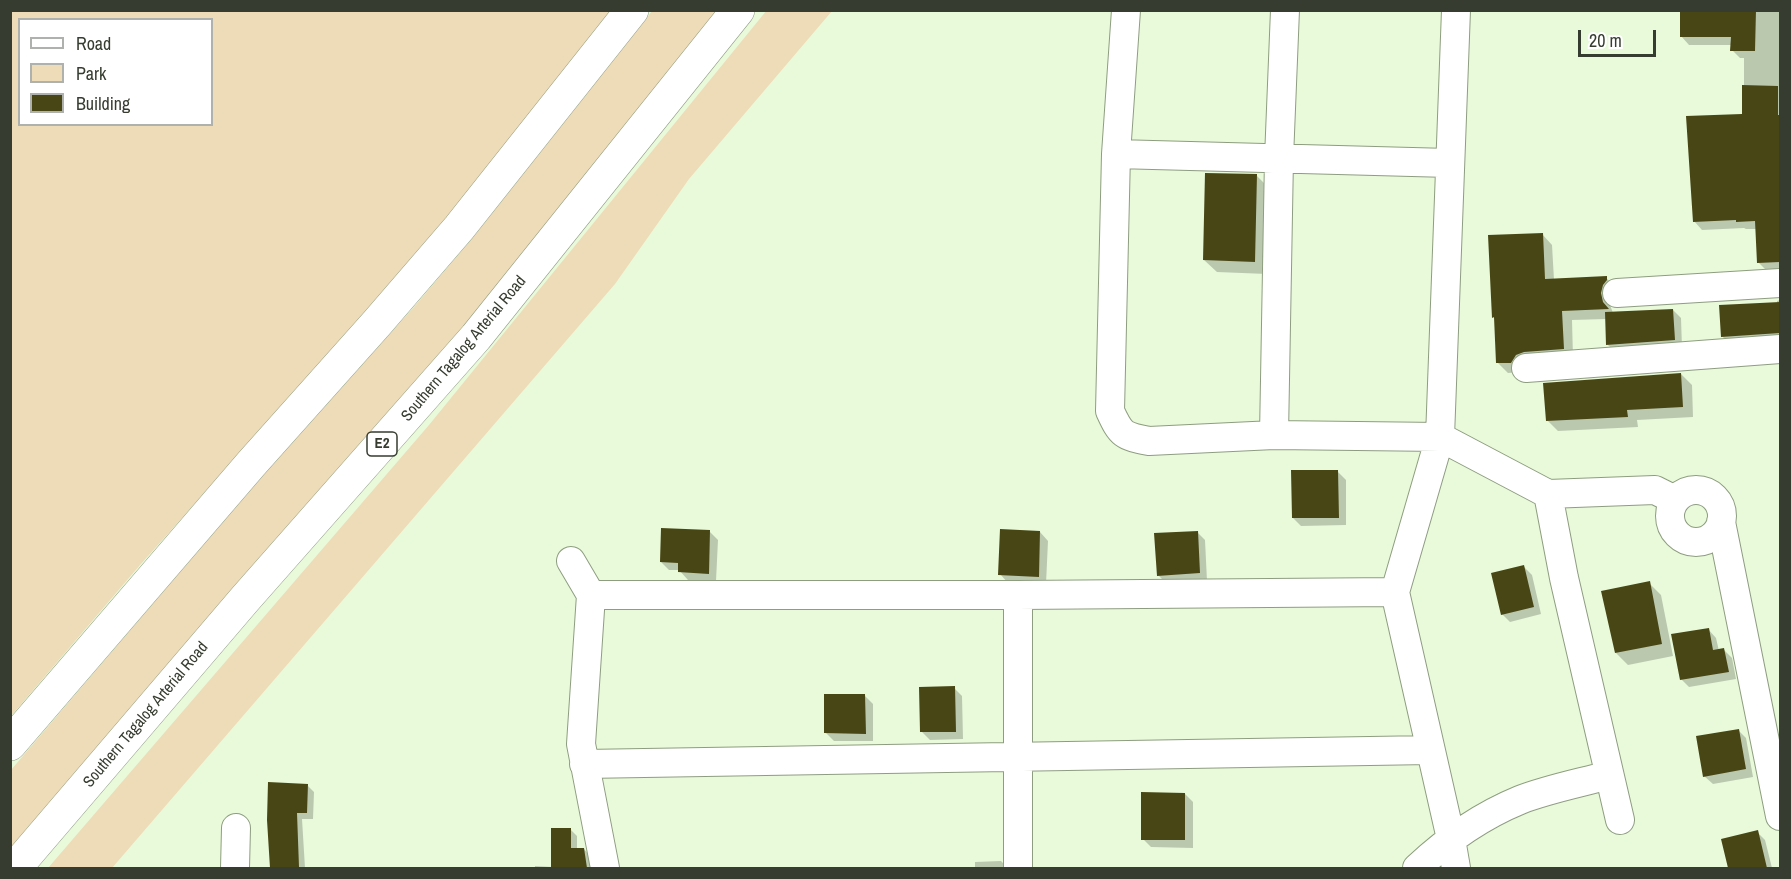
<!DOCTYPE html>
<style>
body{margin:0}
#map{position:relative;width:1791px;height:879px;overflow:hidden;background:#e9fada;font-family:"Archivo Narrow",sans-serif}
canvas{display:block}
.frame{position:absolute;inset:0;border:12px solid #363d30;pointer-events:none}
.legend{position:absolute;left:18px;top:18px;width:195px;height:108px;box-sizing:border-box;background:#fff;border:2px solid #afb1ac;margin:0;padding:8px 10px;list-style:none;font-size:18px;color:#363d30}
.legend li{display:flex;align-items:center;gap:12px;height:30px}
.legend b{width:30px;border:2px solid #afb1ac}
.scale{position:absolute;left:1578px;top:30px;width:78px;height:27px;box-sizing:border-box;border:3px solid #363d30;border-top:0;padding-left:8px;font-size:18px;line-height:21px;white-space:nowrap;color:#363d30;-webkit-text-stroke:4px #fff;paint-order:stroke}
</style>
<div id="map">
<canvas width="1791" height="879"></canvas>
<div class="frame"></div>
<ul class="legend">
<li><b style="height:8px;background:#fff"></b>Road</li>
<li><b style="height:16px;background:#eedbb7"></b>Park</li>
<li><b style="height:16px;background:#484615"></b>Building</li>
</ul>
<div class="scale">20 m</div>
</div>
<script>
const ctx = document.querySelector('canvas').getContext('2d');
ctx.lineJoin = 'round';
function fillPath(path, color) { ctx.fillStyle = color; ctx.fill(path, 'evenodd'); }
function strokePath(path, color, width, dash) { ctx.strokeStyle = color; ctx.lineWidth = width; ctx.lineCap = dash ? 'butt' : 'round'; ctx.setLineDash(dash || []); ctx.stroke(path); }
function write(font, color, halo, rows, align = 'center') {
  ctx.font = font + ' "Archivo Narrow",sans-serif'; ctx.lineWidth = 6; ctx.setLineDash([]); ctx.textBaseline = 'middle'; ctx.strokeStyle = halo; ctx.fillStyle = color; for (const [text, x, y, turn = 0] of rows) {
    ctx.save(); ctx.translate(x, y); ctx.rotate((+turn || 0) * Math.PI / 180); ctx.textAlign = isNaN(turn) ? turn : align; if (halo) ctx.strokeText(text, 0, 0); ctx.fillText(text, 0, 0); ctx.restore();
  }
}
fillPath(new Path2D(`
 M767,10L832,11L689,179L615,284L112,868H48L429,425Z
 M11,11H614L448,216L351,328L140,565L11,716ZM20,20H212V124H20Z
 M652,11H720L470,323L11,853V770L260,478L414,307L470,241Z`), '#eedbb7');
fillPath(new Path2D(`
 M1681,10H1780V271H1767L1759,263L1757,229H1746L1744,228L1702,230L1694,221L1744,115V58H1740L1732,50V45H1689L1681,36Z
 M1257,176L1269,188L1267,274L1217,272L1204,260Z
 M1542,234L1552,245L1554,280L1606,278L1617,288L1610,305L1613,313L1673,310L1681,318L1682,348L1616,353L1608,345L1606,319L1572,320L1573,358L1521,372L1508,373L1498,363L1495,319L1493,317Z
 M1780,300V341L1730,345L1722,336L1777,304V301Z
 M1681,374L1692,385L1693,417L1637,420L1638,427L1558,431L1547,420Z
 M1338,472L1346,480V525L1301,526L1293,518Z
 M710,532L718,540L716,581L688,580L679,570H669L661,562Z
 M1040,532L1048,541L1046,584L1008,583L1000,574Z
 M1197,532L1205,540L1207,581L1166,583L1158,575Z
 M1524,567L1532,575L1541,614L1510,622L1502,614Z
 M1649,583L1661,595L1673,656L1628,665L1616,653Z
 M1708,629L1716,638L1719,651L1724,650L1732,658L1736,679L1689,687L1681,679Z
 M954,688L962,696L963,739L930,740L922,732Z
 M865,696L873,704V741H834L826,733Z
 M1738,730L1746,738L1753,777L1713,784L1704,776Z
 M308,786L314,792L313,819H302L305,868H272L271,867Z
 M1185,794L1193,802V848L1151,847L1143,839Z
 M570,829L577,836V849H584L591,857L593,868H535V866L553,867Z
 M1757,832L1765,840L1772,868H1729L1722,840Z
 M1001,861L1008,868H975V862Z`), '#0003');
fillPath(new Path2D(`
 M1680,10H1756L1755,51H1730L1731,37H1680Z
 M1742,85L1778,86V115H1780V262L1757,263L1755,221L1736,222V220L1693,222L1686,116L1742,114Z
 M1205,173L1257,174L1255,262L1203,260Z
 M1543,233L1545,279L1607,276V280L1603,285L1601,293L1603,302L1609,309L1562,311L1564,349L1524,352L1516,355L1511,363H1496L1494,317L1492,318L1488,235Z
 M1780,302V333L1721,337L1719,305Z
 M1673,309L1675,340L1606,345L1605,312Z
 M1681,373L1683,407L1627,410L1628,417L1546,421L1543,383Z
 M1291,470H1338L1339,518H1292Z
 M661,528L710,530L709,574L678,572V563L660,562Z
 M1000,529L1040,531L1039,577L998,575Z
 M1198,531L1200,573L1157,576L1154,533Z
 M1524,565L1534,607L1501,615L1491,573Z
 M1650,581L1662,644L1615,653L1601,591Z
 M1709,628L1713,650L1724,648L1729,672L1680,680L1671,634Z
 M955,686L956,732H920L919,687Z
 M824,694H865L866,734L824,733Z
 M1739,729L1746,769L1703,777L1696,736Z
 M268,782L308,784L307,813H297L299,867L270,868L267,820Z
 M1141,792L1185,793V840H1141Z
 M551,828H571V848H584L587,868H551Z
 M1758,830L1767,868H1728L1721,839Z`), '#484615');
const minor = new Path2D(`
 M1126,10L1116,154L1110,411C1121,435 1123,436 1149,441L1274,435L1440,437L1548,494L1564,578L1620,820
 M1116,154L1449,163
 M1617,293L1780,283
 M1526,368L1780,349
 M1274,435L1279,158L1285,10
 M1670 516a26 26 0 1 1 52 0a26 26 0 1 1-52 0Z
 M1548,494L1655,490L1675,500
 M1721,522L1780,816
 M571,561L591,595L581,744L605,868
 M591,595H1018L1395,592
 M1018,595V868
 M584,764L1430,750
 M235,868L236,828
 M1417,868C1447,840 1481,816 1520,800C1548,789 1580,783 1609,775
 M1456,868L1451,839L1395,592L1440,437L1456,10`);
const highway = new Path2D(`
 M10,744L251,464L377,323L459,228L632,10
 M15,868L245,599L476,337L738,10`);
strokePath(minor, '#8e9d80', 30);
strokePath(highway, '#8e9d80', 34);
strokePath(minor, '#fff', 28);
strokePath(highway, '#fff', 33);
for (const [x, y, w] of [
 [382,444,30]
]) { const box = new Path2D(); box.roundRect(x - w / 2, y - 12, w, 24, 4.5); ctx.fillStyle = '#fff'; ctx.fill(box); strokePath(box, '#363d30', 1.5); }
write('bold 15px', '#363d30', null, [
 ["E2",382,444]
]);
write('16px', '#363d30', '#fff', [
 ["Southern Tagalog Arterial Road",464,349,-50],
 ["Southern Tagalog Arterial Road",146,715,-50]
]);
</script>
